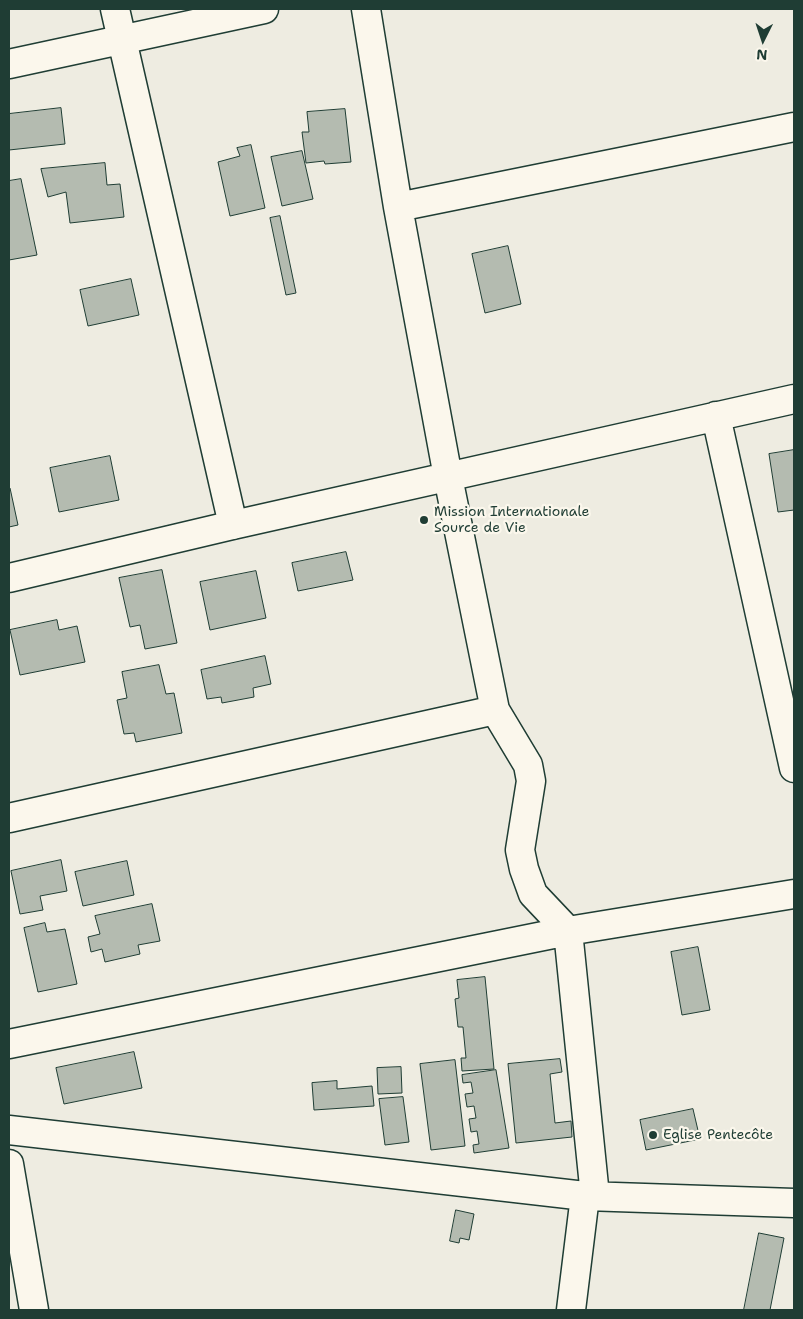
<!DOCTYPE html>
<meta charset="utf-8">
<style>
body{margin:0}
#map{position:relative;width:803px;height:1319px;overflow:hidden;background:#eeece1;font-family:"Shantell Sans",sans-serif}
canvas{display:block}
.frame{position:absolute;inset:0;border:10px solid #1f3d34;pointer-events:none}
.north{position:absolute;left:738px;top:15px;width:50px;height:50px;-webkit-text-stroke:4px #fbf7ec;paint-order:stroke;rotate:184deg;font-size:14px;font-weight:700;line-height:20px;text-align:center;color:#1f3d34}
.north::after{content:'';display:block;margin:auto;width:18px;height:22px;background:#1f3d34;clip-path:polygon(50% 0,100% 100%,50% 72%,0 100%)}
</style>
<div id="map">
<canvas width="803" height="1319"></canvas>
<div class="frame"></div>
<div class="north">N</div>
</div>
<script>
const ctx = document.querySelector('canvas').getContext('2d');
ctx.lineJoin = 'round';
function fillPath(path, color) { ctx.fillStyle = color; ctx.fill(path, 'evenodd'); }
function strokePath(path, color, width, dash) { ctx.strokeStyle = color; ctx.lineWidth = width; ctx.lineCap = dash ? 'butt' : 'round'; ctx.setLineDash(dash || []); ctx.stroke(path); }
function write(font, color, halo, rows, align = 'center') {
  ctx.font = font + ' "Shantell Sans",sans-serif'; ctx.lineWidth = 4.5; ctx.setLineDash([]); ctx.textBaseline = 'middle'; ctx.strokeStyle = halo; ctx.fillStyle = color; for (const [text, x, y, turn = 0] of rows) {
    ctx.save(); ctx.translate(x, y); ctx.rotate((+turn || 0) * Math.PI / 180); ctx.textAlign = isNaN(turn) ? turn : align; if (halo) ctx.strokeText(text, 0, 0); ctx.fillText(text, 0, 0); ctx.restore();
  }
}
const building = new Path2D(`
 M61,108L65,144L9,150V114Z
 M345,109L351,162L325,164L324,161L306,163L302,132H309L307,112Z
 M251,145L265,208L230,216L218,162L240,156L237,148Z
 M302,151L313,199L282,206L271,157Z
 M105,163L107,185L120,184L124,217L70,223L66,192L48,197L41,169Z
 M21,179L37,255L9,260V181Z
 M280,216L296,293L286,295L270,218Z
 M508,246L521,304L485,313L472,254Z
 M131,279L139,315L88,326L80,290Z
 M794,450V510L778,512L769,454Z
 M110,456L119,500L59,512L50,468Z
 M9,488H10L18,525L9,527Z
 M346,552L353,580L298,591L292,563Z
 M162,570L177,643L145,649L140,625L130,627L119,578Z
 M256,571L266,618L210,630L200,582Z
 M57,620L59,630L77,626L85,662L20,675L10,630Z
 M265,656L271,684L253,688L254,697L222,703L221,697L207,699L201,670Z
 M159,665L166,694L174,693L182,733L136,742L134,733L124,734L117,700L127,698L122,672Z
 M61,860L67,891L40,896L43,910L20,914L11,871Z
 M127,861L134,895L83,906L75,872Z
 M152,904L160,941L138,945L140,954L105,962L102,949L91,952L88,937L100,934L95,916Z
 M45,923L47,932L65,929L77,984L38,992L24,928Z
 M698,947L710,1010L682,1015L671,952Z
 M485,977L494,1069L462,1071L461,1058H466L463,1027H458L455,999L459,998L457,980Z
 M134,1052L142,1088L64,1104L56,1068Z
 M560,1059L562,1072L550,1074L555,1123L571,1121L572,1137L516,1143L508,1064Z
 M455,1060L465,1146L431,1150L420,1064Z
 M401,1067L402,1093L378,1094L377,1068Z
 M496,1070L509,1148L474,1153L473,1145L479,1144L477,1131L471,1132L469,1119L476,1118L474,1106L467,1107L465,1094L473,1093L471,1082L463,1083L462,1075Z
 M337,1081V1089L372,1086L374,1106L314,1110L312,1083Z
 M403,1097L409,1142L385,1145L379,1099Z
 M693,1109L700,1139L646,1150L640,1120Z
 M456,1210L474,1214L469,1240L460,1238L459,1243L450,1241Z
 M759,1233L784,1238L770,1310H744Z`);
fillPath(building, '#b4bbb0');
strokePath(building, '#1f3d34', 1);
const street = new Path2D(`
 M115,9L233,525
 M366,9L398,207L448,477L495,710L528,765L531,781L520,850L524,869L533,894L568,931L595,1196
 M9,64L264,9
 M398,207L794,127
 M716,416L794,768
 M9,578L233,525L794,399
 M9,818L495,710
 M9,1044L568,931L794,894
 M9,1130L585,1196L794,1203
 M9,1164L34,1310
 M571,1310L585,1196`);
strokePath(street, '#1f3d34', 31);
strokePath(street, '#fbf7ec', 28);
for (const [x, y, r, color] of [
 [424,520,5,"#1f3d34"],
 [653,1135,5,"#1f3d34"]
]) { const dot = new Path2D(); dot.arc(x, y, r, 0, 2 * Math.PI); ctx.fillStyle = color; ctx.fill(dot); strokePath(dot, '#fbf7ec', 2); }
write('14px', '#1f3d34', '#fbf7ec', [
 ["Mission Internationale",434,512],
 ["Source de Vie",434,528],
 ["Eglise Pentecôte",663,1135]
], 'left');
</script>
